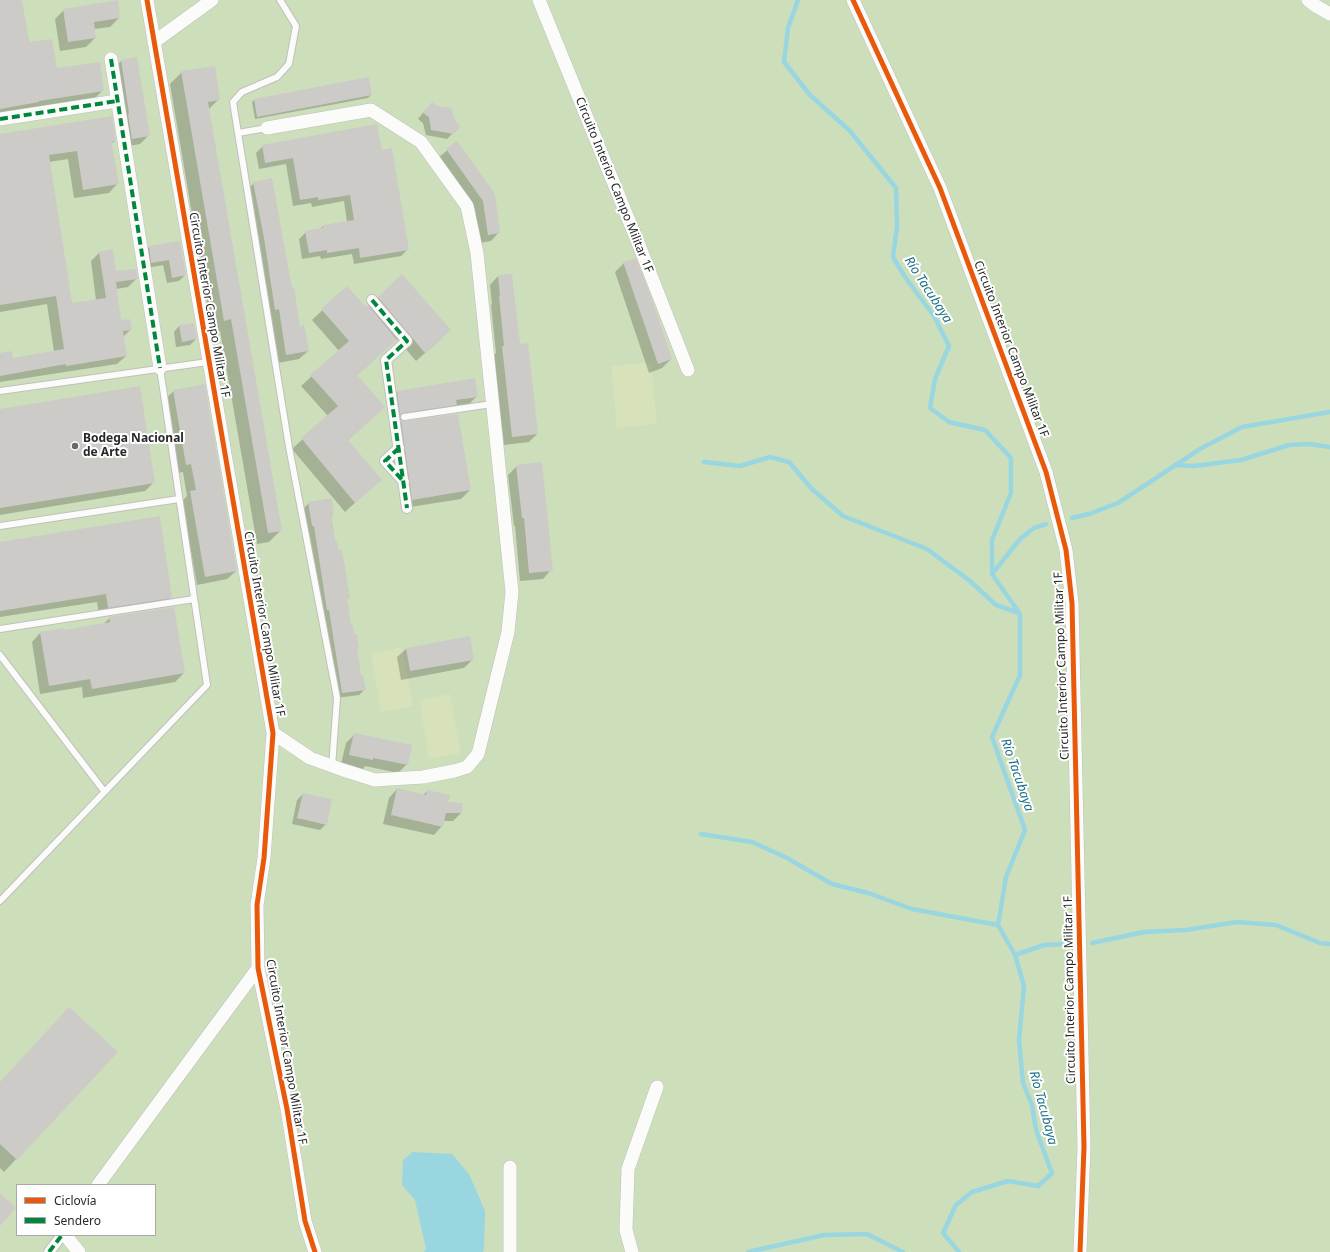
<!DOCTYPE html>
<meta charset="utf-8">
<style>
body{margin:0}
#map{position:relative;width:1330px;height:1252px;overflow:hidden;background:#e6e2df;font-family:"Noto Sans",sans-serif}
canvas{display:block}
.legend{position:absolute;left:16px;top:1184px;width:140px;height:52px;box-sizing:border-box;background:#fff;border:1px solid #a9a9a9;margin:0;padding:5px 7px;list-style:none;font-size:12px;color:#282828}
.legend li{display:flex;align-items:center;gap:8px;height:20px}
.legend b{width:20px;border:1px solid #a9a9a9}
</style>
<div id="map">
<canvas width="1330" height="1252"></canvas>
<ul class="legend">
<li><b style="height:5px;background:#e8590c"></b>Ciclovía</li>
<li><b style="height:5px;background:#00873e"></b>Sendero</li>
</ul>
</div>
<script>
const ctx = document.querySelector('canvas').getContext('2d');
ctx.lineJoin = 'round';
function fillPath(path, color) { ctx.fillStyle = color; ctx.fill(path, 'evenodd'); }
function strokePath(path, color, width, dash) { ctx.strokeStyle = color; ctx.lineWidth = width; ctx.lineCap = dash ? 'butt' : 'round'; ctx.setLineDash(dash || []); ctx.stroke(path); }
function write(font, color, halo, rows, align = 'center') {
  ctx.font = font + ' "Noto Sans",sans-serif'; ctx.lineWidth = 4; ctx.setLineDash([]); ctx.textBaseline = 'middle'; ctx.strokeStyle = halo; ctx.fillStyle = color; for (const [text, x, y, turn = 0] of rows) {
    ctx.save(); ctx.translate(x, y); ctx.rotate((+turn || 0) * Math.PI / 180); ctx.textAlign = isNaN(turn) ? turn : align; if (halo) ctx.strokeText(text, 0, 0); ctx.fillText(text, 0, 0); ctx.restore();
  }
}
fillPath(new Path2D(`
 M0,0H1330V1252H0ZM17,1185H155V1235H17Z`), '#cddebb');
fillPath(new Path2D(`
 M651,362L657,424L617,428L611,366Z
 M402,647L413,706L381,712L371,653Z
 M450,694L461,753L429,759L419,700Z`), '#d7e1ba');
fillPath(new Path2D(`
 M413,1152L452,1154L469,1174L485,1211L484,1248L483,1252H424L426,1249L415,1200L402,1185L403,1160Z`), '#9ad6e0');
fillPath(new Path2D(`
 M0,0H21L29,43L56,70L103,90L94,99L0,115Z
 M64,10L119,18L110,27L94,29L95,38L86,47L60,51L55,19Z
 M121,61L149,135L140,144L123,147L112,70Z
 M182,72L219,99L208,110L281,530L269,542L257,544L220,331L212,332L170,84Z
 M371,95L368,98L255,119L252,102L254,100Z
 M426,109L453,133L447,139L426,135L423,123L418,119Z
 M0,135L115,141L111,144L117,184L109,193L74,198L68,159L49,162L72,305L96,300L91,261L100,252L115,272L137,278L128,287L116,289L120,321L131,329L123,337L126,356L117,364L0,382V354L13,359L54,352L47,304L0,312Z
 M456,143L499,232L491,241L480,243L475,209L438,158Z
 M263,146L381,151L408,249L401,256L354,264L352,254L321,259L320,256L302,259L299,239L306,232L319,230L323,226L347,222L344,201L312,207L311,203L293,206L286,164L259,169L256,153Z
 M254,183L299,329L308,351L299,359L278,363L271,317L267,318L246,191Z
 M179,242L185,275L179,281L167,283L163,265L146,268L143,253L149,247Z
 M624,263L671,359L662,368L649,373L615,272Z
 M498,276L520,345L537,434L529,442L504,445L494,355L496,353L491,305L492,304L490,285Z
 M347,287L365,309L378,297L441,339L416,361L397,339L356,376L384,407L347,441L380,480L345,512L292,449L328,416L301,386L339,351L312,320Z
 M179,326L196,339L190,345L176,347L174,332Z
 M174,391L236,571L227,579L197,585L182,501L187,496L183,472L178,473L165,399Z
 M397,392L477,396L468,405L447,413L393,421L388,401Z
 M0,410L154,482L145,491L0,515Z
 M401,421L470,490L461,499L404,508L393,430Z
 M517,466L551,570L543,579L520,581L515,526H514L508,475Z
 M309,503L333,513L331,516L335,542L349,597L346,600L350,626L358,648L356,650L360,676L365,689L359,695L336,698L308,531H306L303,509Z
 M0,543L171,597L163,606L99,616L97,602L0,617Z
 M110,618L184,673L175,682L83,698L82,687L40,694L32,642L40,633L63,631L103,624Z
 M406,649L473,659L464,668L401,680L397,657Z
 M355,734L407,764L398,773L365,766L363,769L341,764L346,743Z
 M397,789L423,795L428,791L447,802L461,813L453,821H443L442,826L434,835L383,824L389,798Z
 M303,794L326,824L320,830L292,824L297,800Z
 M116,1052L4,1172L0,1168V1082Z`), '#0003');
strokePath(new Path2D(`
 M798,0L788,28L784,62L810,95L850,131L896,188L897,227L893,257L905,277L934,316L949,346L935,379L930,408L949,422L985,430L1011,458V493L992,540V574L1020,614V675L992,737L1025,830L1006,877L998,925L1015,955L1024,986L1019,1040L1023,1083L1032,1105L1036,1130L1052,1173L1038,1186L1008,1181L972,1192L956,1205L943,1233L959,1252
 M704,462L740,466L770,457L789,462L812,489L843,516L927,549L970,581L996,605L1019,613
 M1175,465L1194,466L1241,460L1289,445L1309,444L1330,447
 M1072,518L1089,514L1118,503L1200,449L1242,427L1330,412
 M992,574L1020,539L1034,528L1046,524
 M701,834L752,842L787,858L832,884L868,893L912,909L998,925
 M1092,943L1144,932L1186,930L1237,922L1276,925L1320,943L1330,944
 M1015,955L1044,945L1066,944
 M748,1252L824,1235L867,1234L903,1252`), '#9ad6e0', 4.5);
fillPath(new Path2D(`
 M0,0H22L29,42L52,39L57,68L100,62L104,91L39,101V102L0,109Z
 M118,0L120,18L94,22L96,38L68,42L63,9Z
 M137,57L150,136L132,139L128,114L129,113L121,60Z
 M215,66L220,100L208,102L282,531L268,533L231,319L224,321L181,71Z
 M369,77L372,95L257,117L254,99Z
 M432,102L437,106L451,108L456,122L461,126L454,134L431,130L429,117L423,113Z
 M112,116L116,141L112,142V145L119,184L83,190L77,151L49,155L72,303L106,298L99,252L113,249L116,271L136,269L138,279L116,282L121,320L130,319L132,330L123,331L127,356L66,366V364L0,376V353L12,351L13,358L64,349L56,296L0,305V134Z
 M377,124L382,150L392,148L409,250L360,258L359,248L327,253V250L309,253L305,231L323,228V225L354,220L350,195L318,200V197L300,200L293,158L265,163L262,145Z
 M457,141L495,194L500,233L488,235L483,201L446,149Z
 M272,178L292,288L294,287L300,327L304,324L309,351L286,355L279,309L275,310L264,238L253,182Z
 M180,241L186,275L172,278L169,260L151,263L149,246Z
 M636,258L652,299L672,359L658,364L623,262Z
 M402,274L451,330L425,353L378,297Z
 M512,274L520,344L528,343L538,434L512,437L502,346H504L499,296H500L498,275Z
 M347,286L366,307L368,305L397,340L357,375L385,407L348,440L382,480L355,503L301,438L338,406L310,375L349,341L321,309Z
 M194,323L197,339L182,342L179,325Z
 M475,378L478,397L456,400L457,405L403,413L400,415L397,391Z
 M205,384L237,571L205,577L190,491L196,490L191,464L186,465L173,390Z
 M140,386L155,483L0,508V409Z
 M458,414L471,490L412,500L401,420L405,421Z
 M542,462L553,571L529,573L524,518H522L516,465Z
 M332,498L334,513L331,514L335,541H337L339,550L342,549L350,598H347L351,625H353L354,634H357L359,648L357,649L361,675H363L366,690L342,693L329,610H327L314,526H312L308,502Z
 M160,516L172,598L108,608L106,594L0,611V542Z
 M174,607L185,673L92,689L90,679L49,686L40,632L63,628L64,630L110,622L109,617Z
 M470,636L474,660L410,671L406,648Z
 M354,733L412,745L408,765L373,758V760L349,755Z
 M397,788L426,795L427,790L450,795L448,802L463,803L462,813H446L443,827L391,815Z
 M303,793L332,799L327,825L297,818Z
 M69,1007L118,1052L17,1160L0,1144V1082Z
 M0,1193L16,1208L0,1226Z`), '#cdcbc8');
const service = new Path2D(`
 M267,128L238,133L289,447L337,698L332,767
 M238,133L233,102L242,92L277,77L289,64L296,26L280,0
 M0,391L208,362
 M404,417L492,404
 M0,526L179,499
 M0,629L194,599
 M0,655L104,791
 M0,901L207,685L160,368`);
const pedestrian = new Path2D(`
 M372,300L407,341L386,360L407,508
 M399,448L385,461L404,482
 M49,1252L62,1235`);
const minor = new Path2D(`
 M147,0L273,733L264,858L257,905L258,968L287,1109L305,1221L315,1252
 M539,0L641,250L688,370
 M853,0L940,188L1046,472L1066,550L1072,603L1084,1147L1080,1252
 M1308,0L1316,6L1330,14
 M154,42L212,0
 M111,59L160,368
 M0,119L117,101
 M267,128L371,110L421,142L467,206L477,253L512,592L508,632L478,754L467,767L454,771L423,777L375,780L343,770L310,758L273,733
 M510,1167V1252
 M98,1185L258,968
 M65,1235L79,1252
 M632,1252L626,1230L628,1169L657,1087`);
strokePath(service, '#c0bfc0', 8);
strokePath(pedestrian, '#c0bfc0', 12);
strokePath(minor, '#c0bfc0', 14);
strokePath(service, '#fbfbfa', 6);
strokePath(pedestrian, '#fbfbfa', 10);
strokePath(minor, '#fbfbfa', 13);
strokePath(new Path2D(`
 M111,59L160,368
 M0,119L117,101
 M372,300L407,341L386,360L407,508
 M399,448L385,461L404,482
 M49,1252L62,1235`), '#00873e', 4, [8, 4]);
strokePath(new Path2D(`
 M147,0L273,733L264,858L257,905L258,968L287,1109L305,1221L315,1252
 M853,0L940,188L1046,472L1066,550L1072,603L1084,1147L1080,1252`), '#e8590c', 5);
for (const [x, y, r, color] of [
 [75,446,4,"#6a6968"]
]) { const dot = new Path2D(); dot.arc(x, y, r, 0, 2 * Math.PI); ctx.fillStyle = color; ctx.fill(dot); strokePath(dot, '#fff', 1.5); }
write('12px', '#282828', '#fff', [
 ["Circuito Interior Campo Militar 1F",614,185,68],
 ["Circuito Interior Campo Militar 1F",209,305,80],
 ["Circuito Interior Campo Militar 1F",1011,349,69],
 ["Circuito Interior Campo Militar 1F",264,624,80],
 ["Circuito Interior Campo Militar 1F",1062,666,-92],
 ["Circuito Interior Campo Militar 1F",1070,990,-91],
 ["Circuito Interior Campo Militar 1F",286,1052,80]
]);
write('bold 12px', '#282828', '#fff', [
 ["Bodega Nacional",83,439],
 ["de Arte",83,453]
], 'left');
write('italic 13px', '#1c7089', '#fff', [
 ["Río Tacubaya",928,290,57],
 ["Río Tacubaya",1017,775,71],
 ["Río Tacubaya",1043,1108,75]
]);
</script>
